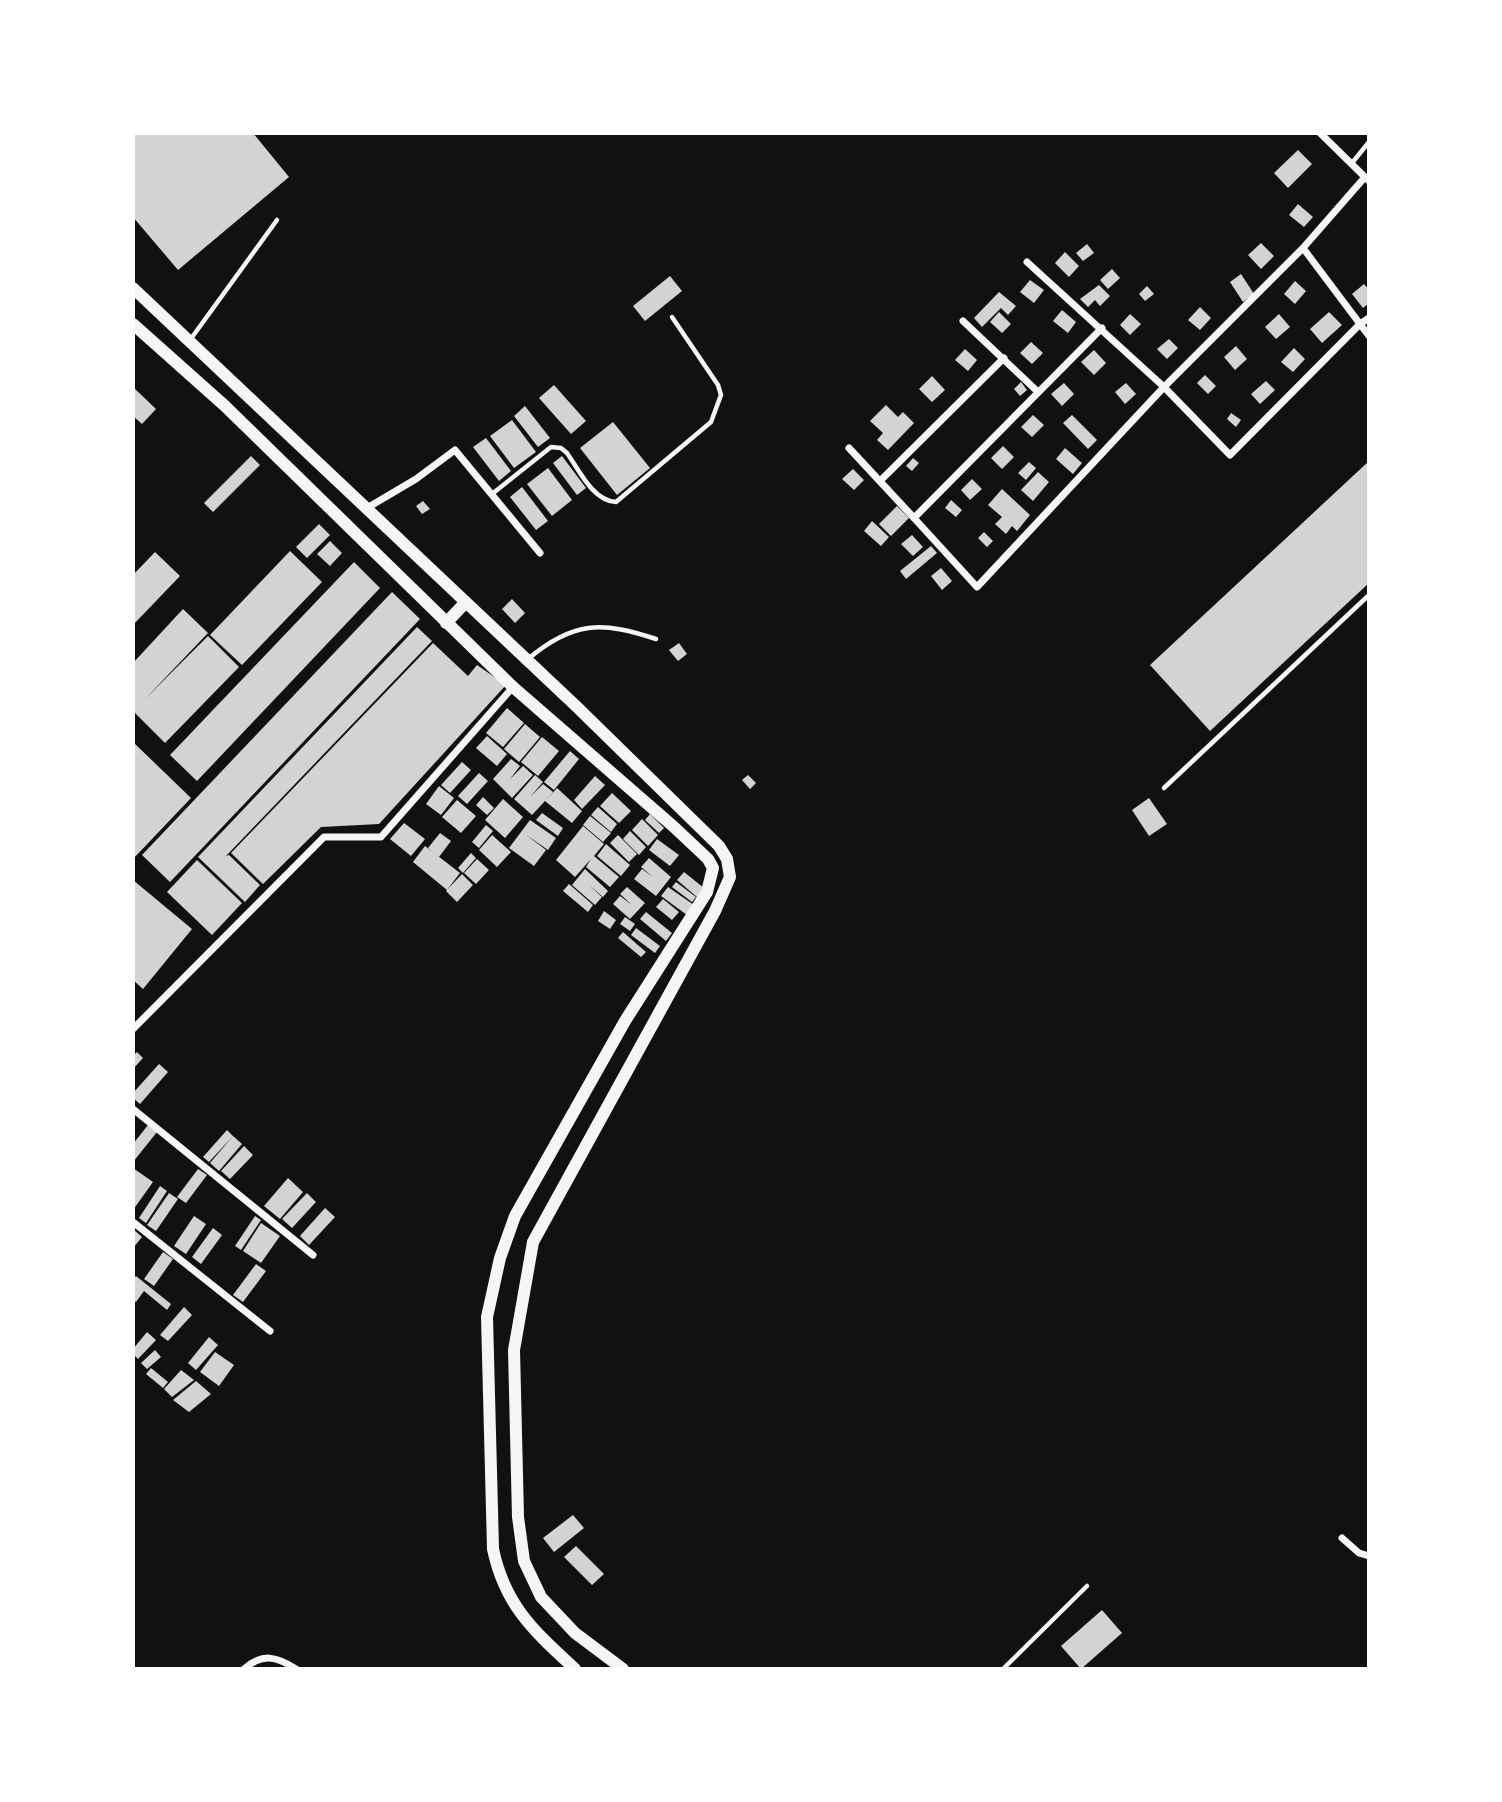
<!DOCTYPE html>
<style>
body{margin:0}
#map{position:relative;width:1502px;height:1802px;overflow:hidden;background:#111;font-family:"Open Sans",sans-serif}
canvas{display:block}
.frame{position:absolute;inset:0;border:135px solid #fff;pointer-events:none}
</style>
<div id="map">
<canvas width="1502" height="1802"></canvas>
<div class="frame"></div>
</div>
<script>
const ctx = document.querySelector('canvas').getContext('2d');
ctx.lineJoin = 'round';
function fillPath(path, color) { ctx.fillStyle = color; ctx.fill(path, 'evenodd'); }
function strokePath(path, color, width, dash) { ctx.strokeStyle = color; ctx.lineWidth = width; ctx.lineCap = dash ? 'butt' : 'round'; ctx.setLineDash(dash || []); ctx.stroke(path); }
fillPath(new Path2D(`
 M137,133H253L289,177L178,270L133,217V136Z
 M1298,150L1312,164L1288,188L1274,173Z
 M1298,204L1313,217L1304,227L1289,215Z
 M1261,243L1274,256L1261,269L1248,255Z
 M1087,244L1094,253L1083,261L1076,253Z
 M1065,252L1079,266L1069,277L1055,263Z
 M1112,269L1120,278L1108,289L1100,280Z
 M1241,274L1254,294L1243,302L1230,282Z
 M670,276L682,291L645,321L633,306Z
 M1030,280L1044,290L1034,303L1020,292Z
 M1295,281L1306,291L1295,304L1284,294Z
 M1364,284L1369,290V303L1363,308L1352,294Z
 M1099,285L1110,296L1100,306L1095,300L1088,307L1080,299Z
 M1147,286L1154,294L1145,301L1139,294Z
 M999,292L1016,306L1008,315L1001,308L982,327L974,318Z
 M1200,307L1211,318L1200,330L1188,320Z
 M1062,310L1076,322L1068,333L1053,321Z
 M999,312L1011,324L1002,333L990,322Z
 M1329,312L1342,325L1322,343L1310,329Z
 M1130,314L1141,324L1130,335L1120,325Z
 M1279,314L1290,327L1276,339L1265,327Z
 M1169,339L1178,348L1167,359L1157,349Z
 M1031,342L1043,353L1032,364L1020,353Z
 M1236,346L1247,359L1235,370L1224,357Z
 M1294,348L1305,359L1293,372L1281,362Z
 M965,349L977,360L968,371L955,360Z
 M1094,350L1106,363L1094,375L1081,362Z
 M1205,375L1216,386L1208,394L1197,383Z
 M932,376L945,390L932,402L919,389Z
 M1266,381L1275,390L1260,404L1251,394Z
 M1021,382L1027,390L1020,396L1014,389Z
 M1064,383L1074,394L1062,406L1051,394Z
 M1126,383L1136,394L1125,404L1115,392Z
 M554,385L586,421L571,434L539,398Z
 M133,387L156,409L142,424L133,416Z
 M886,405L898,417L903,412L914,423L888,450L877,440L883,433L870,421Z
 M525,406L550,438L538,447L514,416Z
 M1231,413L1241,420L1236,427L1227,419Z
 M1033,415L1044,425L1032,437L1021,427Z
 M1072,415L1097,440L1088,449L1063,423Z
 M512,420L536,452L514,468L490,436Z
 M613,422L650,468L617,495L580,448Z
 M486,438L511,471L499,481L473,447Z
 M1003,446L1014,457L1002,469L991,458Z
 M1065,448L1082,463L1073,474L1056,459Z
 M251,456L260,465L213,512L204,503Z
 M562,456L586,488L577,495L553,463Z
 M913,458L919,463L912,471L906,466Z
 M1369,461V583L1210,731L1150,665Z
 M1029,462L1036,468L1026,480L1018,473Z
 M548,468L572,500L552,516L527,484Z
 M853,469L864,480L854,490L842,479Z
 M1038,472L1049,482L1033,501L1021,490Z
 M972,479L982,489L970,500L961,490Z
 M522,487L548,521L536,530L510,497Z
 M1002,489L1030,515L1017,531L1012,526L1006,534L995,524L1002,517L988,505Z
 M951,500L962,510L956,517L945,508Z
 M423,501L430,509L422,514L416,506Z
 M897,506L909,518L891,536L879,524Z
 M872,521L889,537L881,546L864,531Z
 M319,524L330,535L307,558L296,547Z
 M984,532L993,541L987,547L978,538Z
 M912,535L923,547L913,556L901,544Z
 M330,541L342,553L330,566L317,554Z
 M931,546L937,553L906,579L900,571Z
 M290,551L322,582L242,665L210,635Z
 M155,552L180,576L133,625V575Z
 M354,562L380,588L197,781L170,755Z
 M941,568L952,581L942,590L931,576Z
 M392,592L420,619L170,882L142,855Z
 M512,599L525,613L515,623L502,609Z
 M183,609L208,633L144,700L208,636L239,667L165,743L133,711V663Z
 M417,627L432,641L226,856L229,855L260,885L245,902L198,857Z
 M433,643L468,676L477,665L506,685L379,824L321,827L263,884L231,853Z
 M679,643L687,654L678,661L669,650Z
 M507,708L524,723L503,747L486,733Z
 M525,724L540,737L519,762L504,749Z
 M487,736L507,754L497,766L476,748Z
 M542,737L559,751L538,776L521,762Z
 M133,742L191,798L133,859Z
 M570,751L579,759L554,790L544,782Z
 M511,759L520,766L510,779L523,766L533,775L512,798L493,779Z
 M462,762L471,770L450,793L441,785Z
 M479,773L488,781L467,804L458,796Z
 M535,775L543,782L530,797L543,784L553,792L547,799L557,788L582,811L572,823L545,801L532,815L514,799Z
 M748,775L756,783L750,789L742,780Z
 M595,776L605,785L582,809L574,800Z
 M439,786L454,798L441,815L426,804Z
 M612,793L631,811L619,823L600,806Z
 M483,797L494,808L487,815L476,805Z
 M1149,798L1167,824L1149,836L1132,810Z
 M503,799L523,817L505,838L485,820Z
 M457,800L476,816L461,833L442,817Z
 M598,807L617,824L611,832L591,815Z
 M542,813L563,828L558,836L536,820Z
 M650,814L664,828L659,833L645,820Z
 M590,816L611,833L603,842L583,825Z
 M642,819L658,835L648,846L632,830Z
 M530,820L556,838L548,850L525,834L546,850L534,866L509,848Z
 M404,823L425,839L411,856L390,839Z
 M486,825L493,831L479,848L472,842Z
 M583,826L604,844L594,856L619,877L610,887L586,867L591,859L575,877L556,860Z
 M630,831L646,847L639,855L623,839Z
 M440,833L451,841L439,857L428,848Z
 M492,835L511,852L497,867L479,850Z
 M618,835L637,854L629,862L610,843Z
 M657,839L679,855L670,866L649,850Z
 M606,844L630,865L621,876L597,856Z
 M425,846L460,873L447,890L413,862Z
 M471,853L476,858L463,873L458,868Z
 M649,858L671,877L656,896L634,879L642,869L653,877L641,867Z
 M477,859L489,870L476,884L464,873Z
 M197,860L242,903L212,935L167,892Z
 M585,869L608,891L603,897L588,884L602,897L595,905L572,885Z
 M684,872L704,888L697,897L677,880Z
 M462,874L473,885L457,902L446,891Z
 M133,880L192,929L143,989L133,980Z
 M676,882L696,897L692,902L672,887Z
 M569,884L593,905L588,912L563,891Z
 M627,887L645,903L630,919L613,904L620,896L632,905L620,894Z
 M668,887L694,905L687,915L661,896Z
 M663,899L679,912L672,920L656,907Z
 M604,911L616,920L610,929L598,921Z
 M646,912L672,933L666,941L640,919Z
 M625,917L635,924L630,931L620,924Z
 M636,928L660,946L655,953L631,935Z
 M623,932L646,952L641,957L618,938Z
 M137,1052L143,1058L133,1069V1056Z
 M159,1064L168,1072L140,1104L133,1098V1093Z
 M148,1125L157,1132L133,1162V1144Z
 M227,1130L233,1136L209,1162L203,1157Z
 M233,1136L242,1144L219,1171L210,1163Z
 M244,1146L253,1155L230,1179L221,1171Z
 M133,1168L153,1182L133,1210Z
 M198,1169L207,1175L186,1203L177,1197Z
 M288,1178L303,1192L280,1219L264,1206Z
 M160,1186L167,1191L146,1223L139,1218Z
 M169,1193L178,1199L156,1231L147,1225Z
 M307,1193L316,1202L292,1228L282,1219Z
 M325,1208L335,1217L309,1245L300,1236Z
 M194,1216L206,1224L186,1254L174,1246Z
 M255,1216L261,1220L241,1250L235,1246Z
 M261,1223L280,1236L261,1263L243,1251Z
 M213,1228L222,1235L201,1264L192,1257Z
 M133,1229L142,1237L133,1248Z
 M163,1252L173,1259L154,1286L144,1279Z
 M256,1264L266,1271L243,1302L233,1295Z
 M136,1276L171,1304L167,1310L144,1291L136,1302L133,1300V1280Z
 M184,1307L192,1315L168,1341L160,1335Z
 M147,1332L156,1340L138,1359L133,1354V1349Z
 M209,1337L218,1345L196,1370L188,1363Z
 M155,1350L161,1357L147,1369L141,1363Z
 M215,1352L234,1365L219,1386L200,1372Z
 M151,1368L168,1382L163,1388L146,1374Z
 M181,1370L194,1380L172,1397L164,1389Z
 M196,1381L211,1394L189,1412L173,1400Z
 M573,1515L584,1528L554,1552L543,1538Z
 M576,1546L604,1574L592,1585L564,1557Z
 M1102,1610L1122,1633L1081,1669L1061,1646Z`), '#d3d3d3');
strokePath(new Path2D(`
 M1352,163L1369,142
 M190,340L277,220
 M492,494L551,447L561,448L567,453C579,470 593,501 616,502L711,422L721,395L718,385L672,317
 M528,659C573,621 602,621 656,639
 M1164,788L1369,595
 M1003,1669L1087,1586`), '#f5f5f5', 4.5);
strokePath(new Path2D(`
 M1320,133L1369,181
 M1303,248L1164,387L1230,455L1360,324L1303,248L1365,177
 M1369,318L1360,324L1369,336
 M963,321L1037,391
 M849,448L914,518L1102,328
 M881,480L1004,358
 M367,508L416,479L455,450L540,553
 M914,518L977,587L1164,387L1027,262
 M133,1029L324,837H381L513,687
 M133,1109L313,1255
 M133,1222L270,1331
 M1342,1538L1359,1553L1369,1556
 M244,1669C262,1653 276,1656 296,1669`), '#f5f5f5', 7);
strokePath(new Path2D(`
 M133,288L577,707L719,846L727,859L730,877L715,911L533,1242L514,1350L518,1517L524,1561L541,1597L575,1633L623,1669
 M133,324L225,406L513,687L674,827L708,859L713,868L707,892L625,1021L515,1216L500,1258L487,1317L493,1549C505,1606 534,1631 575,1669
 M446,623L466,602`), '#f5f5f5', 12);
</script>
